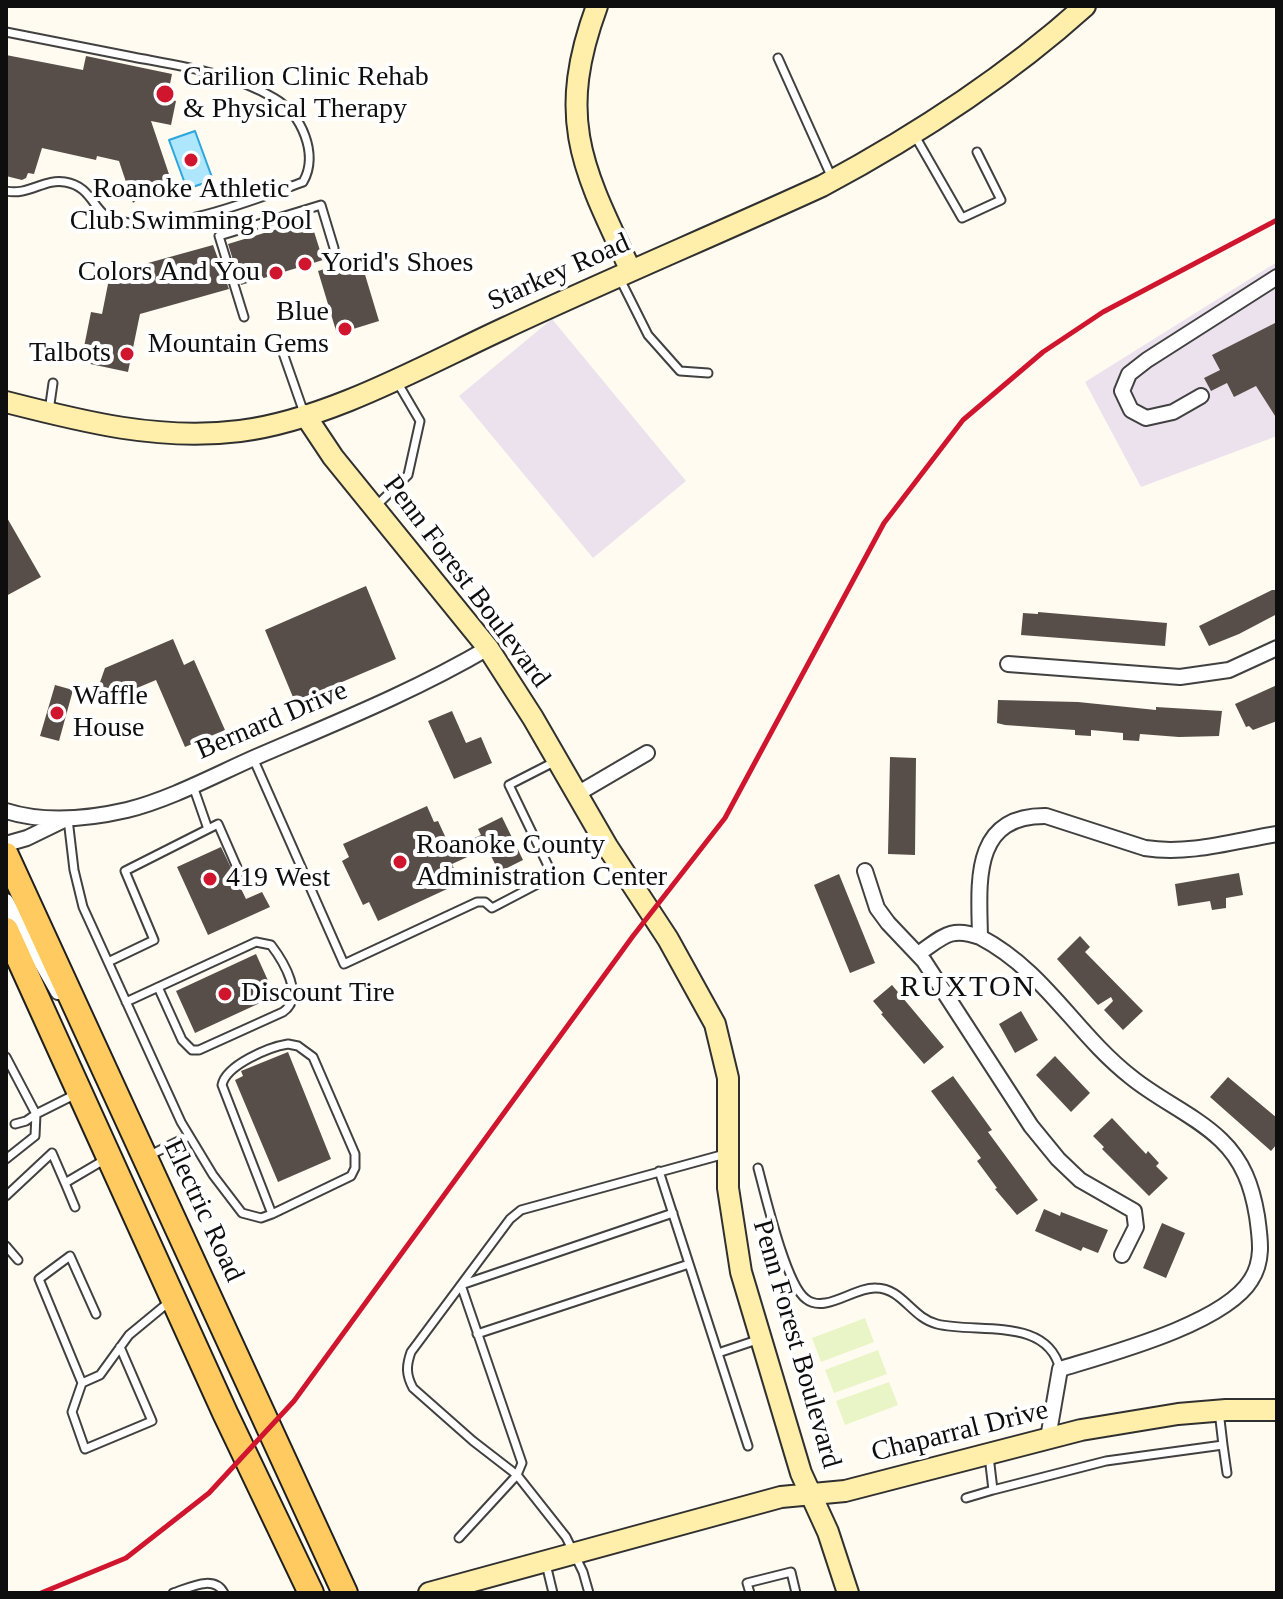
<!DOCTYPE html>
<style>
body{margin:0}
#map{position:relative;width:1283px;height:1599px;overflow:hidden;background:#fffbf0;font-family:"Times New Roman",serif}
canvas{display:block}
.frame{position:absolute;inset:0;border:8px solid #0e0e0e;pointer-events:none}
</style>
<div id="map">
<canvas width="1283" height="1599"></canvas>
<div class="frame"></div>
</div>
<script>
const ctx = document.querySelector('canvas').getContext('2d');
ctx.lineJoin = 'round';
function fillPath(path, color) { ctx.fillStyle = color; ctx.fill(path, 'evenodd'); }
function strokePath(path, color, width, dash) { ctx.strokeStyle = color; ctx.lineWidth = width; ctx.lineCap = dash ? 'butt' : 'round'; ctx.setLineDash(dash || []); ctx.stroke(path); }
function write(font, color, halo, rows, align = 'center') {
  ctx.font = font + ' "Times New Roman",serif'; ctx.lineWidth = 8; ctx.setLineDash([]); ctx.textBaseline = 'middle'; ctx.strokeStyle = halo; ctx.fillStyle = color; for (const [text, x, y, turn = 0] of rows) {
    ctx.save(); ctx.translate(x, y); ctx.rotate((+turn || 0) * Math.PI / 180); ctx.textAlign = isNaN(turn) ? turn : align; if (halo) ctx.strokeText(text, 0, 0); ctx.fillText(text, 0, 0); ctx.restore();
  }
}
fillPath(new Path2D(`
 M1277,262V436L1141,487L1085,382Z
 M552,319L686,481L593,558L459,396Z`), '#ece2ee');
fillPath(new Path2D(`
 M865,1318L874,1342L821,1362L812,1338Z
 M878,1350L887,1374L834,1393L825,1370Z
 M889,1382L898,1405L845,1425L836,1401Z`), '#e9f5c7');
const water = new Path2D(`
 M195,131L213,180L187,189L169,140Z`);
fillPath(water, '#aee6fd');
strokePath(water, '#2ca5dc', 2);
fillPath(new Path2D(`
 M6,55L83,70L86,56L172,74L167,99L176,101L171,125L151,121L173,186L166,188L158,197L153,199L140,197L133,203L119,161L97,156L96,160L42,148L34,174L28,173L26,178L22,180L6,176Z
 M310,219L323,260L241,285L228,244Z
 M213,245L229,289L140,314L128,372L81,362L91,312L102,314L108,284L130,268Z
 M360,258L379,321L337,334L318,271Z
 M1277,322V419L1256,386L1234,397L1227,383L1211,391L1204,378L1220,370L1212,355Z
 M6,516L41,577L6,596Z
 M366,586L396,659L295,702L265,630Z
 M1272,590H1277V614L1239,634L1209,646L1199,626Z
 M1038,612L1167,623L1165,646L1021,635L1023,613L1038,614Z
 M173,639L184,665L194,660L225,730L185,747L156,680L106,701L99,685L105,668Z
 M55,685L73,690L59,741L40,736Z
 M1277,685V721L1253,730L1249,726L1246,727L1235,704Z
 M998,700L1078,702L1156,710V707L1222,711L1219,736L1179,737L1140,734L1139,741L1123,740V733L1091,730V736L1075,735V730L1005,725L997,723Z
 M452,711L466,743L481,737L492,763L454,779L428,721Z
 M890,757L916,758L915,855L888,854Z
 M427,806L434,822L438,821L451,849L481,835L478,829L502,817L523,860L499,872L487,848L452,864L460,883L378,921L369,902L363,905L342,861L349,857L343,844Z
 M221,847L246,899L262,892L270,907L208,935L177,867Z
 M1239,873L1243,895L1226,898V908L1212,910L1210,901L1178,906L1175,884Z
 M839,874L875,963L850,973L814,885Z
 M1080,936L1090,947L1085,952L1143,1011L1123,1030L1104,1010L1113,1001L1111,997L1098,1005L1057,959Z
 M256,954L275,996L195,1033L176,991Z
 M892,985L944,1047L924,1064L881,1014L883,1013L873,1001Z
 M1021,1011L1038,1040L1015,1053L999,1024Z
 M288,1052L331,1159L278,1182L235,1080L243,1076L241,1071Z
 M1055,1056L1090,1093L1071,1112L1036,1075Z
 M953,1076L992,1130L988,1132L1038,1200L1017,1215L995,1189L997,1188L977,1161L981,1158L931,1091Z
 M1228,1077L1277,1118V1144L1271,1151L1210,1097Z
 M1112,1118L1146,1154L1148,1151L1159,1163L1156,1166L1168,1178L1149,1196L1102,1149L1104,1147L1093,1136Z
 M1044,1209L1060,1216L1061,1212L1108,1230L1098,1253L1083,1247L1081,1251L1035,1231Z
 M1162,1223L1185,1233L1166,1278L1143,1268Z`), '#584e49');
const lane = new Path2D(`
 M6,32C48,40 91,49 133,57C180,66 232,73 274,98C302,114 319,155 303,182C253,200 164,237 112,219C93,212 92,186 65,182C45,178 28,196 6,191
 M778,58L832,178
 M915,136L962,218L1001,200L977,152
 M620,279L648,335L680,371L708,373
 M244,317L219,236L321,205L334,248
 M283,353L304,413
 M49,411L53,383
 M376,506L408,475L420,421L396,380
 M253,758L344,964L477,902H485L492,908L553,876L509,785L554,762
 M193,786L208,829
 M68,819L74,870L83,907L181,1122L213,1175L242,1213L261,1218L272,1214
 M108,962L154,940L125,871L218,824L239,872
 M126,1002L256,942L271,945C284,962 305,997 283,1012L199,1050H192L182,1040L158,987
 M288,1044L298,1046L313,1057L355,1154V1168L351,1176L272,1214L222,1085C226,1065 269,1047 288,1044Z
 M6,1057L36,1114L74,1095
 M15,1124L26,1121L36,1114
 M148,1156L189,1136
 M6,1159L35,1136L36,1114
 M758,1168C765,1194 786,1285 806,1299C825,1314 854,1287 876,1288C902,1288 912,1318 937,1324C977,1334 1047,1316 1060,1369
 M659,1171L748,1446
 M6,1196L52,1153L65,1183
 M75,1207L65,1183L104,1160
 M6,1246L18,1260
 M96,1314L70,1256L39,1279L82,1383L100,1375L129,1335L169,1302
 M477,1334L689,1264
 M718,1353L757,1340
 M82,1383L72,1412L85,1449L152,1421L120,1347
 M1223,1445L1227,1473
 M989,1456L993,1490L1106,1461L1223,1445L1219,1411
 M966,1498L993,1490
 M459,1538L517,1475L522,1463L461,1285L673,1213
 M546,1564L553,1593
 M173,1593C189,1588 214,1574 224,1593
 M589,1593L583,1572L566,1537L517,1475L473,1441L413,1388C406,1375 406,1366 411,1352L510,1219L521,1210L725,1154
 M750,1593L747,1583L791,1572L796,1593`);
const street = new Path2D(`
 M1201,396L1173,412L1146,418L1131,410L1122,391L1129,374L1147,360L1277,277
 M1008,664L1180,677L1229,670L1277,648
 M577,794L647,753
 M6,811C44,823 88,819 127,810C171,799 215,775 256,757C335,723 415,691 488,648
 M6,844L27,838L64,820
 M865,871L877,908L888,923L924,961L1031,1126L1058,1159L1080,1180L1134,1211L1136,1227L1122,1255
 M6,901L58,992
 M918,954C943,937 950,926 980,937
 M1048,1438L1060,1369C1109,1354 1224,1324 1251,1280C1264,1260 1260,1238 1257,1216C1252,1186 1243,1161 1221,1140C1195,1115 1159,1100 1131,1077C1075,1033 1045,971 980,937C979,883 971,815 1046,816L1145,848C1189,855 1234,841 1277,834`);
const secondary = new Path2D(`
 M597,6C555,120 583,169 631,271
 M6,402C84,422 159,441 240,431C328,420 425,365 505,328C610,279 717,234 822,186C917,135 1005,78 1085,6
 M305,415L333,457L488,648L533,718L607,846L668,939L715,1024L728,1078V1188L741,1272L801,1473L828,1532L848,1593
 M429,1593L781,1497L845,1491L1081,1430L1178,1414L1226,1410H1277`);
const primary = new Path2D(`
 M6,855L345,1593
 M6,930L225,1413L311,1593`);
strokePath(lane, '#414141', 11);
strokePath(street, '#414141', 18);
strokePath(secondary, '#303030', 24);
strokePath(primary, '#1f1f1f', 28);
strokePath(lane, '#fff', 7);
strokePath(street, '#fff', 14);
strokePath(secondary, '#ffefab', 20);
strokePath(primary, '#ffcb60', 24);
strokePath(new Path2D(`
 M41,1593L126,1558L209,1493L294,1401L633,936L725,818L884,523L963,420L1043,352L1103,312L1277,220`), '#cf162e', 5);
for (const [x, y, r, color] of [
 [165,94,10,"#cf162e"],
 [191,160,8,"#cf162e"],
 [305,264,8,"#cf162e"],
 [276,273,8,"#cf162e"],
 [345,329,8,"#cf162e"],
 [127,354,8,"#cf162e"],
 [57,713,8,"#cf162e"],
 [400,862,8,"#cf162e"],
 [210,879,8,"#cf162e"],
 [225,994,8,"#cf162e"]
]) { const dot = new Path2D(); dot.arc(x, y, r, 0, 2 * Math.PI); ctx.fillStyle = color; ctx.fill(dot); strokePath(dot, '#fff', 3); }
write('28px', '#0e0e0e', '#fff', [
 ["Carilion Clinic Rehab",183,78],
 ["& Physical Therapy",183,110],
 ["Roanoke Athletic",191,190,"center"],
 ["Club Swimming Pool",191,222,"center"],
 ["Yorid's Shoes",321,264],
 ["Colors And You",260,273,"right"],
 ["Blue",329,313,"right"],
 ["Mountain Gems",329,345,"right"],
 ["Talbots",111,354,"right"],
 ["Waffle",73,697],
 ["House",73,729],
 ["Roanoke County",416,846],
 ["Administration Center",416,878],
 ["419 West",226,879],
 ["Discount Tire",241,994]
], 'left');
write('28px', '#0e0e0e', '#fff', [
 ["Starkey Road",559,273,-24],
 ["Penn Forest Boulevard",466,582,53],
 ["Bernard Drive",272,721,-23],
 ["Electric Road",203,1211,65],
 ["Penn Forest Boulevard",796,1344,74],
 ["Chaparral Drive",960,1432,-14]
]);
ctx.letterSpacing = '2px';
write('30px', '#0e0e0e', '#fff', [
 ["RUXTON",968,988]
]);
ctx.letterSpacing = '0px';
</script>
